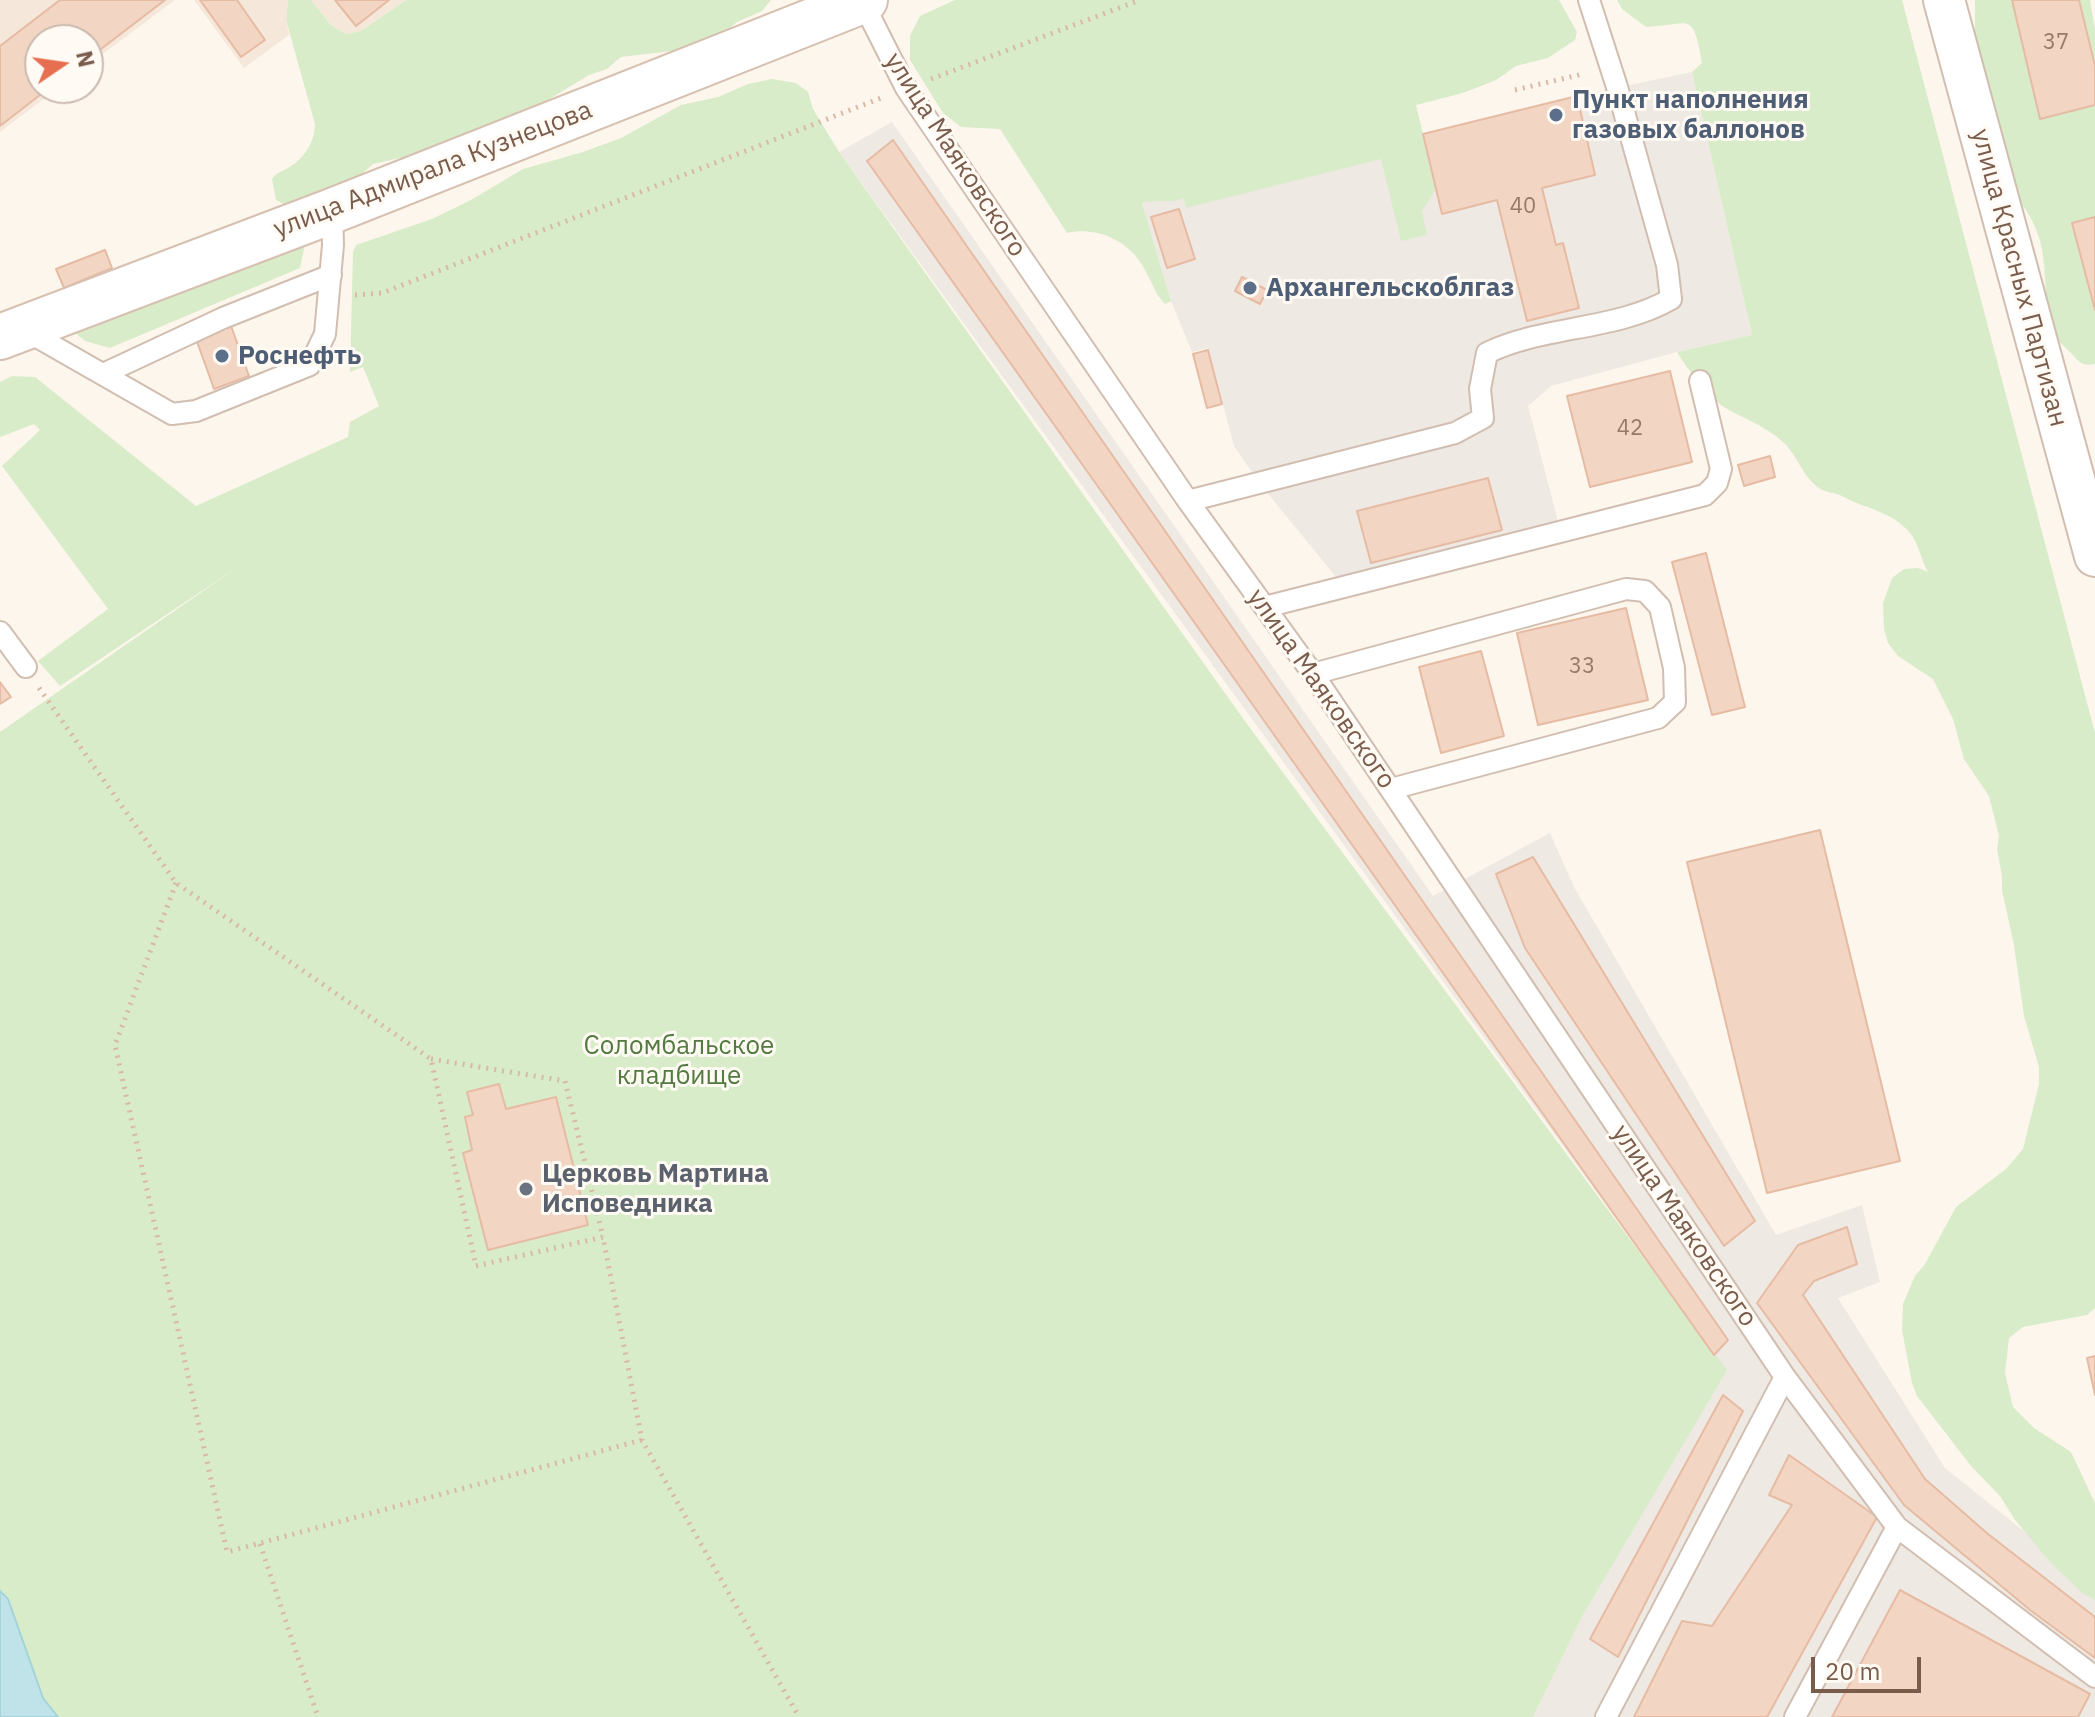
<!DOCTYPE html>
<meta charset="utf-8">
<style>
body{margin:0}
#map{position:relative;width:2095px;height:1717px;overflow:hidden;background:#fdf6ec;font-family:"IBM Plex Sans",sans-serif}
canvas{display:block}
.north{position:absolute;left:24px;top:24px;width:80px;height:80px;box-sizing:border-box;background:#fffaf3;border:2px solid #cabbb1;border-radius:50%;rotate:77deg;font-size:22px;font-weight:700;line-height:32px;text-align:center;color:#7a5c4d}
.north::after{content:'';display:block;margin:auto;width:28px;height:36px;background:#e76f51;clip-path:polygon(50% 0,100% 100%,50% 72%,0 100%)}
.scale{position:absolute;left:1811px;top:1657px;width:110px;height:36px;box-sizing:border-box;border:4px solid #7a5c4d;border-top:0;padding-left:10px;font-size:24px;line-height:28px;white-space:nowrap;color:#7a5c4d;-webkit-text-stroke:6px #fffaf3;paint-order:stroke}
</style>
<div id="map">
<canvas width="2095" height="1717"></canvas>
<div class="north">N</div>
<div class="scale">20 m</div>
</div>
<script>
const ctx = document.querySelector('canvas').getContext('2d');
ctx.lineJoin = 'round';
function fillPath(path, color) { ctx.fillStyle = color; ctx.fill(path, 'evenodd'); }
function strokePath(path, color, width, dash) { ctx.strokeStyle = color; ctx.lineWidth = width; ctx.lineCap = dash ? 'butt' : 'round'; ctx.setLineDash(dash || []); ctx.stroke(path); }
function write(font, color, halo, rows, align = 'center') {
  ctx.font = font + ' "IBM Plex Sans",sans-serif'; ctx.lineWidth = 6; ctx.setLineDash([]); ctx.textBaseline = 'middle'; ctx.strokeStyle = halo; ctx.fillStyle = color; for (const [text, x, y, turn = 0] of rows) {
    ctx.save(); ctx.translate(x, y); ctx.rotate((+turn || 0) * Math.PI / 180); ctx.textAlign = isNaN(turn) ? turn : align; if (halo) ctx.strokeText(text, 0, 0); ctx.fillText(text, 0, 0); ctx.restore();
  }
}
fillPath(new Path2D(`
 M0,0H175L88,65V40H40V88H58L0,132Z
 M194,0H288L286,20L289,35L244,68Z
 M311,0H406L361,31L346,34L331,25Z`), '#f5e8da');
fillPath(new Path2D(`
 M1692,72L1752,335L1677,352L1551,386L1528,406L1559,525L1336,577L1260,484L1234,446L1208,348L1192,352L1171,301L1142,203L1577,96Z
 M892,122L1433,896L1550,833L1574,887L1776,1235L1862,1205L1880,1282L1838,1298L1945,1468L2095,1588V1717H1533L1582,1617L1726,1370L839,152Z`), '#efe9e4');
fillPath(new Path2D(`
 M288,0H311L331,25L346,34L361,31L406,0H771L762,11L737,22L723,34L690,49L621,57L607,69L589,75L538,106L426,157L400,158L373,164L360,176L356,185L291,208L276,200L272,179C277,172 281,172 288,168C304,159 315,142 315,124L286,20Z
 M955,0H1559L1577,32L1575,40L1548,58L1516,66L1496,80L1463,93L1416,105L1436,189L1422,211L1427,235L1401,241L1381,159L1186,208L1184,198C1170,204 1157,199 1142,203L1171,301L1165,304C1155,294 1153,284 1146,272C1132,242 1098,226 1067,233L1000,129L961,127L943,113L910,60V36L920,16Z
 M1617,0H1902L2095,733V1308L2087,1315L2023,1327L2009,1338L2005,1373L2013,1407L2034,1428L2071,1452L2095,1503V1600L2082,1593L2050,1562L2015,1520L2000,1496L1971,1466L1917,1396L1912,1383L1902,1330L1903,1304L1915,1276L1925,1264L1956,1207L2006,1169L2023,1149L2039,1084V1067L2024,1016L2014,945L2002,890V876L1997,849L1999,836L1989,796L1964,759L1953,719L1933,679L1898,656L1888,643L1884,629L1883,603L1892,578L1904,569L1918,568L1928,572C1921,560 1919,544 1910,533C1892,511 1865,509 1842,496C1834,492 1826,493 1819,488C1801,475 1798,455 1782,441C1764,425 1744,419 1724,407C1708,396 1687,369 1677,352L1752,335L1692,72L1702,63C1693,9 1690,25 1646,27L1622,9Z
 M1975,0H2090L2095,29V217L2072,223L2095,310V364C2085,366 2080,364 2074,356C2067,349 2058,342 2054,333C2042,304 2048,271 2040,241C2035,223 2026,207 2012,194L1975,59Z
 M772,79L796,83L808,92L813,109L839,152L1247,724L1727,1370L1582,1617L1533,1717H58L43,1698L8,1599L0,1591V732L239,566L60,686L38,661L108,609L2,466L40,430L34,424L0,437V382L12,376L35,377L196,506L348,437L350,422L379,406L363,367L350,372L353,252L356,245L432,219L471,200L523,169L583,152L621,138L681,105L718,97L748,84Z
 M303,232L304,249L300,268L110,348L85,341L66,325Z`), '#d8ecc9');
const water = new Path2D(`
 M0,1591L8,1599L43,1698L58,1717H0Z`);
fillPath(water, '#bfe3e8');
strokePath(water, '#a5d3da', 2);
const building = new Path2D(`
 M60,0H165L88,59V40H40V88H49L0,126V46Z
 M200,0H237L265,40L241,57Z
 M335,0H389L356,26Z
 M2012,0H2079L2095,66V105L2040,119Z
 M1577,96L1595,175L1542,188L1556,245L1563,243L1579,308L1527,321L1497,200L1442,214L1423,134Z
 M893,140L1728,1340L1714,1355L867,161Z
 M1179,209L1195,259L1167,268L1151,217Z
 M2095,217V310L2072,223Z
 M105,250L112,268L64,288L56,269Z
 M1242,277L1267,290L1260,304L1235,291Z
 M225,309L249,376L214,389L190,322Z
 M1208,350L1222,404L1207,408L1193,354Z
 M1670,371L1692,462L1590,487L1567,396Z
 M1770,456L1775,477L1744,486L1738,465Z
 M1488,478L1502,530L1371,563L1357,511Z
 M1706,553L1745,707L1712,715L1672,562Z
 M1626,608L1648,700L1538,725L1517,633Z
 M1481,651L1504,736L1441,753L1419,667Z
 M0,682L11,697L0,704Z
 M1820,830L1900,1161L1767,1193L1687,862Z
 M1533,857L1755,1221L1724,1246L1525,948L1496,874Z
 M499,1084L506,1109L556,1097L588,1225L488,1250L463,1153L472,1150L465,1117L473,1115L467,1092Z
 M1847,1227L1857,1264L1814,1281L1803,1295L1925,1479L1988,1534L2095,1617V1658L2030,1610L1904,1505L1757,1303L1798,1245Z
 M2095,1356V1395L2087,1358Z
 M1723,1395L1743,1411L1618,1657L1590,1639Z
 M1789,1455L1877,1517L1767,1717H1634L1682,1621L1712,1626L1792,1505L1769,1495Z
 M1900,1590L2090,1694L2078,1717H1832Z`);
fillPath(building, '#f3d5c3');
strokePath(building, '#e6bba3', 2);
const lane = new Path2D(`
 M862,1L906,88L1188,501L1313,674L1785,1377L1897,1527L2095,1677
 M25,330L172,414L196,411L310,365L325,334L333,245L332,211
 M103,374L223,318L331,275
 M1188,501L1455,433L1483,418L1480,389L1487,353C1545,325 1615,331 1671,299L1667,265L1617,87L1589,0
 M1265,607L1705,495L1717,483L1721,469L1700,381
 M0,632L26,667
 M1313,674L1626,589L1645,591L1660,607L1674,668L1675,702L1658,718L1391,789
 M1606,1717L1785,1377
 M1795,1717L1897,1527`);
const street = new Path2D(`
 M1944,0L2095,556`);
const secondary = new Path2D(`
 M0,337L332,211L865,0`);
strokePath(lane, '#d1beb0', 24);
strokePath(street, '#d1beb0', 44);
strokePath(secondary, '#d6c0b0', 48);
strokePath(new Path2D(`
 M931,79L1140,0
 M1515,90L1583,74
 M355,295L382,293L881,98
 M39,688L176,883L431,1059L476,1266L603,1237L642,1440L799,1717
 M176,883L115,1045L227,1552L642,1440
 M431,1059L565,1081L603,1237
 M260,1544L318,1717`), '#d9b8a5', 5, [2, 6]);
strokePath(lane, '#fff', 20);
strokePath(street, '#fff', 40);
strokePath(secondary, '#fff', 44);
for (const [x, y, r, color] of [
 [1556,115,8,"#5c6f8a"],
 [1250,288,8,"#5c6f8a"],
 [222,356,8,"#5c6f8a"],
 [526,1189,8,"#6b7280"]
]) { const dot = new Path2D(); dot.arc(x, y, r, 0, 2 * Math.PI); ctx.fillStyle = color; ctx.fill(dot); strokePath(dot, '#fffaf3', 3); }
write('22px', '#987a6a', null, [
 ["37",2056,43],
 ["40",1523,207],
 ["42",1630,429],
 ["33",1582,667]
]);
write('bold 26px', '#4e5e75', '#fffaf3', [
 ["Пункт наполнения",1572,100],
 ["газовых баллонов",1572,130],
 ["Архангельскоблгаз",1266,288],
 ["Роснефть",238,356]
], 'left');
write('26px', '#7a5c4d', '#fffaf3', [
 ["улица Маяковского",955,155,57],
 ["улица Адмирала Кузнецова",433,170,-21],
 ["улица Красных Партизан",2019,278,75],
 ["улица Маяковского",1321,689,55],
 ["улица Маяковского",1684,1226,56]
]);
write('26px', '#537a41', '#fffaf3', [
 ["Соломбальское",679,1046],
 ["кладбище",679,1076]
]);
write('bold 26px', '#5b616d', '#fffaf3', [
 ["Церковь Мартина",542,1174],
 ["Исповедника",542,1204]
], 'left');
</script>
